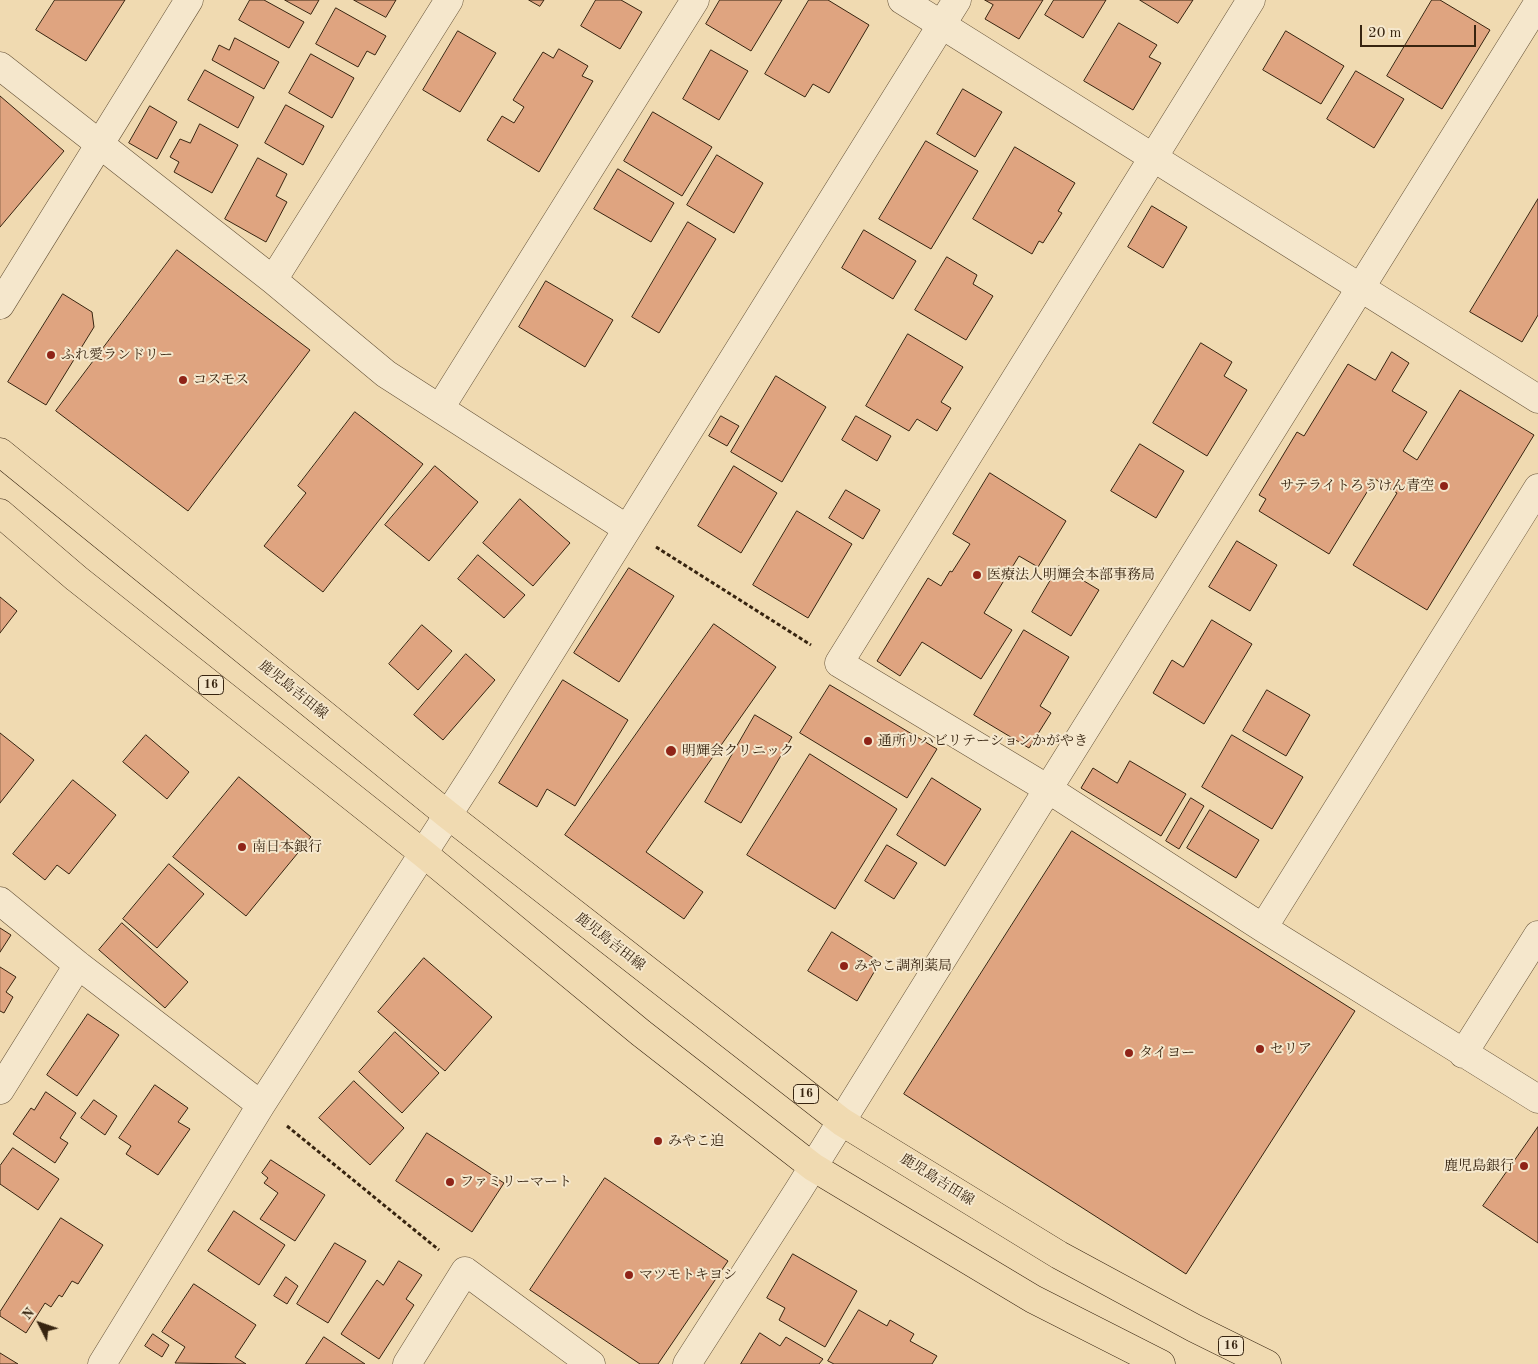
<!DOCTYPE html>
<meta charset="utf-8">
<style>
body{margin:0}
#map{position:relative;width:1538px;height:1364px;overflow:hidden;background:#f0dab1;font-family:"Old Standard TT",serif}
canvas{display:block}
.north{position:absolute;left:15px;top:1299px;width:50px;height:50px;-webkit-text-stroke:4px #f5e7cc;paint-order:stroke;rotate:311deg;font-size:14px;font-weight:700;line-height:20px;text-align:center;color:#372410}
.north::after{content:'';display:block;margin:auto;width:18px;height:22px;background:#372410;clip-path:polygon(50% 0,100% 100%,50% 72%,0 100%)}
.scale{position:absolute;left:1360px;top:25px;width:116px;height:22px;box-sizing:border-box;border:2px solid #372410;border-top:0;padding-left:6px;font-size:15px;line-height:18px;white-space:nowrap;color:#372410;-webkit-text-stroke:4px #f5e7cc;paint-order:stroke}
</style>
<div id="map">
<canvas width="1538" height="1364"></canvas>
<div class="north">N</div>
<div class="scale">20 m</div>
</div>
<script>
const ctx = document.querySelector('canvas').getContext('2d');
ctx.lineJoin = 'round';
function fillPath(path, color) { ctx.fillStyle = color; ctx.fill(path, 'evenodd'); }
function strokePath(path, color, width, dash) { ctx.strokeStyle = color; ctx.lineWidth = width; ctx.lineCap = dash ? 'butt' : 'round'; ctx.setLineDash(dash || []); ctx.stroke(path); }
function write(font, color, halo, rows, align = 'center') {
  ctx.font = font + ' "Old Standard TT","Noto Serif JP",serif'; ctx.lineWidth = 4; ctx.setLineDash([]); ctx.textBaseline = 'middle'; ctx.strokeStyle = halo; ctx.fillStyle = color; for (const [text, x, y, turn = 0] of rows) {
    ctx.save(); ctx.translate(x, y); ctx.rotate((+turn || 0) * Math.PI / 180); ctx.textAlign = isNaN(turn) ? turn : align; if (halo) ctx.strokeText(text, 0, 0); ctx.fillText(text, 0, 0); ctx.restore();
  }
}
const building = new Path2D(`
 M55,0H125L86,61L36,30Z
 M250,0H264L304,22L289,48L239,20Z
 M285,0H319L311,14Z
 M354,0H396L386,17Z
 M529,0H544L540,6Z
 M596,0H621L642,12L620,49L581,26Z
 M720,0H782L751,51L706,24Z
 M809,0H828L869,25L829,93L813,84L805,97L765,74Z
 M985,0H1043L1019,39L985,19L993,5Z
 M1054,0H1106L1083,38L1045,15Z
 M1140,0H1193L1178,23Z
 M1432,0H1440L1490,30L1442,109L1387,76Z
 M336,8L386,36L375,55L367,51L358,67L316,44Z
 M1119,23L1157,45L1149,57L1161,63L1133,110L1084,81Z
 M458,31L496,53L460,112L423,90Z
 M1286,31L1344,66L1321,104L1263,70Z
 M235,38L279,62L264,89L212,60L219,45L229,50Z
 M559,49L588,66L582,76L593,81L539,172L487,140L502,116L514,123L524,107L513,100L543,52L553,58Z
 M711,50L748,71L719,120L683,99Z
 M311,54L354,78L332,118L289,93Z
 M205,70L254,97L238,128L188,100Z
 M1356,71L1404,99L1374,148L1327,119Z
 M963,89L1002,112L975,157L937,134Z
 M0,96L64,151L0,227Z
 M286,105L324,126L303,165L265,143Z
 M150,106L177,122L157,159L129,143Z
 M653,112L712,147L682,196L624,161Z
 M200,124L238,145L212,193L174,172L179,162L170,157L180,139L190,143Z
 M926,141L978,171L931,249L879,219Z
 M1015,147L1075,183L1058,211L1062,213L1043,243L1039,241L1032,254L973,219Z
 M717,155L763,183L734,233L687,205Z
 M258,158L287,174L276,196L287,202L266,242L225,219Z
 M618,169L674,203L651,242L594,209Z
 M1538,199V315L1522,342L1470,312Z
 M1152,206L1187,227L1163,268L1128,247Z
 M688,222L716,239L659,333L632,317Z
 M864,230L916,261L893,299L842,268Z
 M177,250L310,350L188,511L56,411Z
 M947,257L977,275L973,284L993,296L966,340L915,310Z
 M546,281L613,320L585,367L519,327Z
 M63,294L92,312L94,327L46,405L8,382Z
 M908,334L963,367L941,402L951,408L937,431L917,419L909,431L866,406Z
 M1201,343L1232,362L1224,376L1247,390L1207,456L1153,423Z
 M1392,352L1409,363L1392,391L1427,412L1403,451L1417,460L1460,390L1534,435L1427,610L1353,565L1397,493L1375,479L1329,554L1259,511L1266,499L1259,495L1297,432L1304,436L1348,364L1375,380Z
 M776,376L826,407L782,482L731,452Z
 M355,412L423,464L323,592L264,546L306,493L298,486Z
 M721,416L739,426L727,446L709,436Z
 M856,416L891,436L877,461L842,440Z
 M1140,444L1184,471L1156,518L1111,491Z
 M435,466L478,502L429,561L385,525Z
 M734,466L777,493L741,553L698,526Z
 M990,473L1066,521L1038,567L1019,556L984,613L1012,630L981,679L922,642L900,676L877,661L928,578L941,586L950,571L952,572L970,544L953,534Z
 M846,490L880,510L863,539L829,518Z
 M520,499L570,543L533,586L483,543Z
 M797,511L852,544L808,618L753,585Z
 M1237,541L1277,565L1250,611L1209,587Z
 M478,555L525,595L504,618L458,579Z
 M1059,566L1099,590L1071,636L1032,612Z
 M629,568L674,596L619,682L574,653Z
 M0,597L17,611L0,633Z
 M1212,620L1252,644L1204,724L1153,693L1172,660L1183,667Z
 M714,624L776,667L646,852L703,892L684,919L565,835Z
 M422,625L452,651L418,690L389,664Z
 M1024,630L1069,657L1040,706L1051,713L1029,748L974,715Z
 M466,654L495,680L443,740L414,715Z
 M563,680L628,720L575,806L547,789L537,807L499,783Z
 M830,685L937,749L907,798L800,733Z
 M1267,690L1310,715L1286,756L1243,731Z
 M755,715L792,737L741,823L705,802Z
 M0,733L34,760L0,803Z
 M146,735L189,772L167,799L123,762Z
 M1232,735L1303,777L1272,829L1202,787Z
 M810,754L897,809L835,909L747,855Z
 M1130,761L1186,794L1161,836L1081,788L1093,768L1117,783Z
 M239,777L311,837L246,916L173,857Z
 M932,778L981,809L945,866L897,835Z
 M73,780L116,815L69,874L57,865L45,880L13,854Z
 M1191,798L1204,806L1179,849L1166,841Z
 M1210,810L1259,840L1236,878L1187,848Z
 M1072,831L1355,1011L1186,1274L904,1094Z
 M887,845L917,863L894,899L865,881Z
 M169,864L204,894L157,948L123,919Z
 M122,923L188,982L165,1008L99,950Z
 M0,928L11,935L0,952Z
 M832,932L880,962L857,1001L808,971Z
 M424,958L492,1017L445,1071L378,1012Z
 M0,967L16,977L6,992L13,997L4,1013L0,1011Z
 M88,1014L119,1035L77,1096L47,1075Z
 M395,1032L439,1073L402,1113L359,1072Z
 M354,1081L404,1128L370,1165L319,1118Z
 M155,1085L188,1108L178,1122L190,1129L158,1175L126,1154L131,1146L119,1138Z
 M46,1092L76,1113L60,1138L68,1143L55,1163L13,1134L31,1108L34,1110Z
 M94,1100L117,1116L105,1135L81,1118Z
 M1538,1127V1243L1483,1206Z
 M427,1133L504,1183L472,1232L396,1181Z
 M13,1148L59,1179L38,1210L0,1184V1166Z
 M271,1160L325,1195L295,1241L260,1219L278,1193L264,1183L268,1178L262,1173Z
 M605,1178L728,1261L658,1364H640L530,1290Z
 M234,1211L285,1245L259,1285L208,1251Z
 M61,1218L103,1245L78,1284L72,1281L62,1297L59,1295L51,1307L45,1303L26,1333L0,1316V1312Z
 M335,1243L366,1261L328,1323L297,1304Z
 M793,1254L857,1291L825,1347L779,1320L785,1308L767,1298Z
 M399,1261L422,1275L406,1299L414,1305L379,1359L341,1334L377,1280L383,1285Z
 M286,1277L298,1286L287,1304L274,1296Z
 M194,1284L256,1325L235,1357L246,1364L175,1363L185,1347L162,1332Z
 M859,1310L887,1326L890,1320L914,1334L910,1341L937,1356L932,1364H834L828,1361Z
 M760,1333L780,1346L786,1337L823,1359L819,1364H741Z
 M153,1334L169,1345L162,1357L145,1346Z
 M324,1337L365,1364H306Z
 M0,1353L18,1364H0Z`);
fillPath(building, '#dfa480');
strokePath(building, '#372410', 1);
const minor = new Path2D(`
 M1251,0L839,663L1048,789L1538,3
 M0,66L273,280L386,374L626,528
 M273,280L449,0
 M0,305L189,0
 M440,408L695,0
 M0,901L78,965L261,1105
 M1263,928L1538,488
 M1463,1054L1538,935
 M0,1090L78,965
 M102,1364L261,1105L482,762L957,0
 M407,1364L465,1271L591,1364
 M687,1364L798,1191L1048,789L1263,928L1538,1099`);
const tertiary = new Path2D(`
 M902,0L1538,399`);
const primary = new Path2D(`
 M0,452L448,815L842,1122L1059,1255L1194,1328L1267,1364
 M0,513L76,578L424,854L641,1033L813,1167L1033,1299L1161,1364`);
strokePath(minor, '#655238', 29);
strokePath(tertiary, '#655238', 29);
strokePath(primary, '#372410', 29);
strokePath(new Path2D(`
 M656,547L811,645
 M287,1126L439,1250`), '#372410', 3, [4, 2.5]);
strokePath(minor, '#f5e7cc', 28);
strokePath(tertiary, '#f5e7cc', 28);
strokePath(primary, '#f0dab1', 28);
for (const [x, y, r, color] of [
 [51,355,5,"#8f2418"],
 [183,380,5,"#8f2418"],
 [1444,486,5,"#8f2418"],
 [977,575,5,"#8f2418"],
 [868,741,5,"#8f2418"],
 [671,751,6,"#8f2418"],
 [242,847,5,"#8f2418"],
 [844,966,5,"#8f2418"],
 [1260,1049,5,"#8f2418"],
 [1129,1053,5,"#8f2418"],
 [658,1141,5,"#8f2418"],
 [1524,1166,5,"#8f2418"],
 [450,1182,5,"#8f2418"],
 [629,1275,5,"#8f2418"]
]) { const dot = new Path2D(); dot.arc(x, y, r, 0, 2 * Math.PI); ctx.fillStyle = color; ctx.fill(dot); strokePath(dot, '#f5e7cc', 2); }
for (const [x, y, w] of [
 [211,685,25],
 [806,1094,25],
 [1231,1346,25]
]) { const box = new Path2D(); box.roundRect(x - w / 2, y - 9.5, w, 19, 4); ctx.fillStyle = '#f5e7cc'; ctx.fill(box); strokePath(box, '#372410', 1); }
write('bold 12px', '#372410', null, [
 ["16",211,685],
 ["16",806,1094],
 ["16",1231,1346]
]);
write('14px', '#372410', '#f5e7cc', [
 ["ふれ愛ランドリー",61,355],
 ["コスモス",193,380],
 ["サテライトろうけん青空",1434,486,"right"],
 ["医療法人明輝会本部事務局",987,575],
 ["通所リハビリテーションかがやき",878,741],
 ["明輝会クリニック",682,751],
 ["南日本銀行",252,847],
 ["みやこ調剤薬局",854,966],
 ["セリア",1270,1049],
 ["タイヨー",1139,1053],
 ["みやこ迫",668,1141],
 ["鹿児島銀行",1514,1166,"right"],
 ["ファミリーマート",460,1182],
 ["マツモトキヨシ",639,1275]
], 'left');
write('14px', '#372410', '#f5e7cc', [
 ["鹿児島吉田線",293,690,39],
 ["鹿児島吉田線",610,942,38],
 ["鹿児島吉田線",937,1180,32]
]);
</script>
